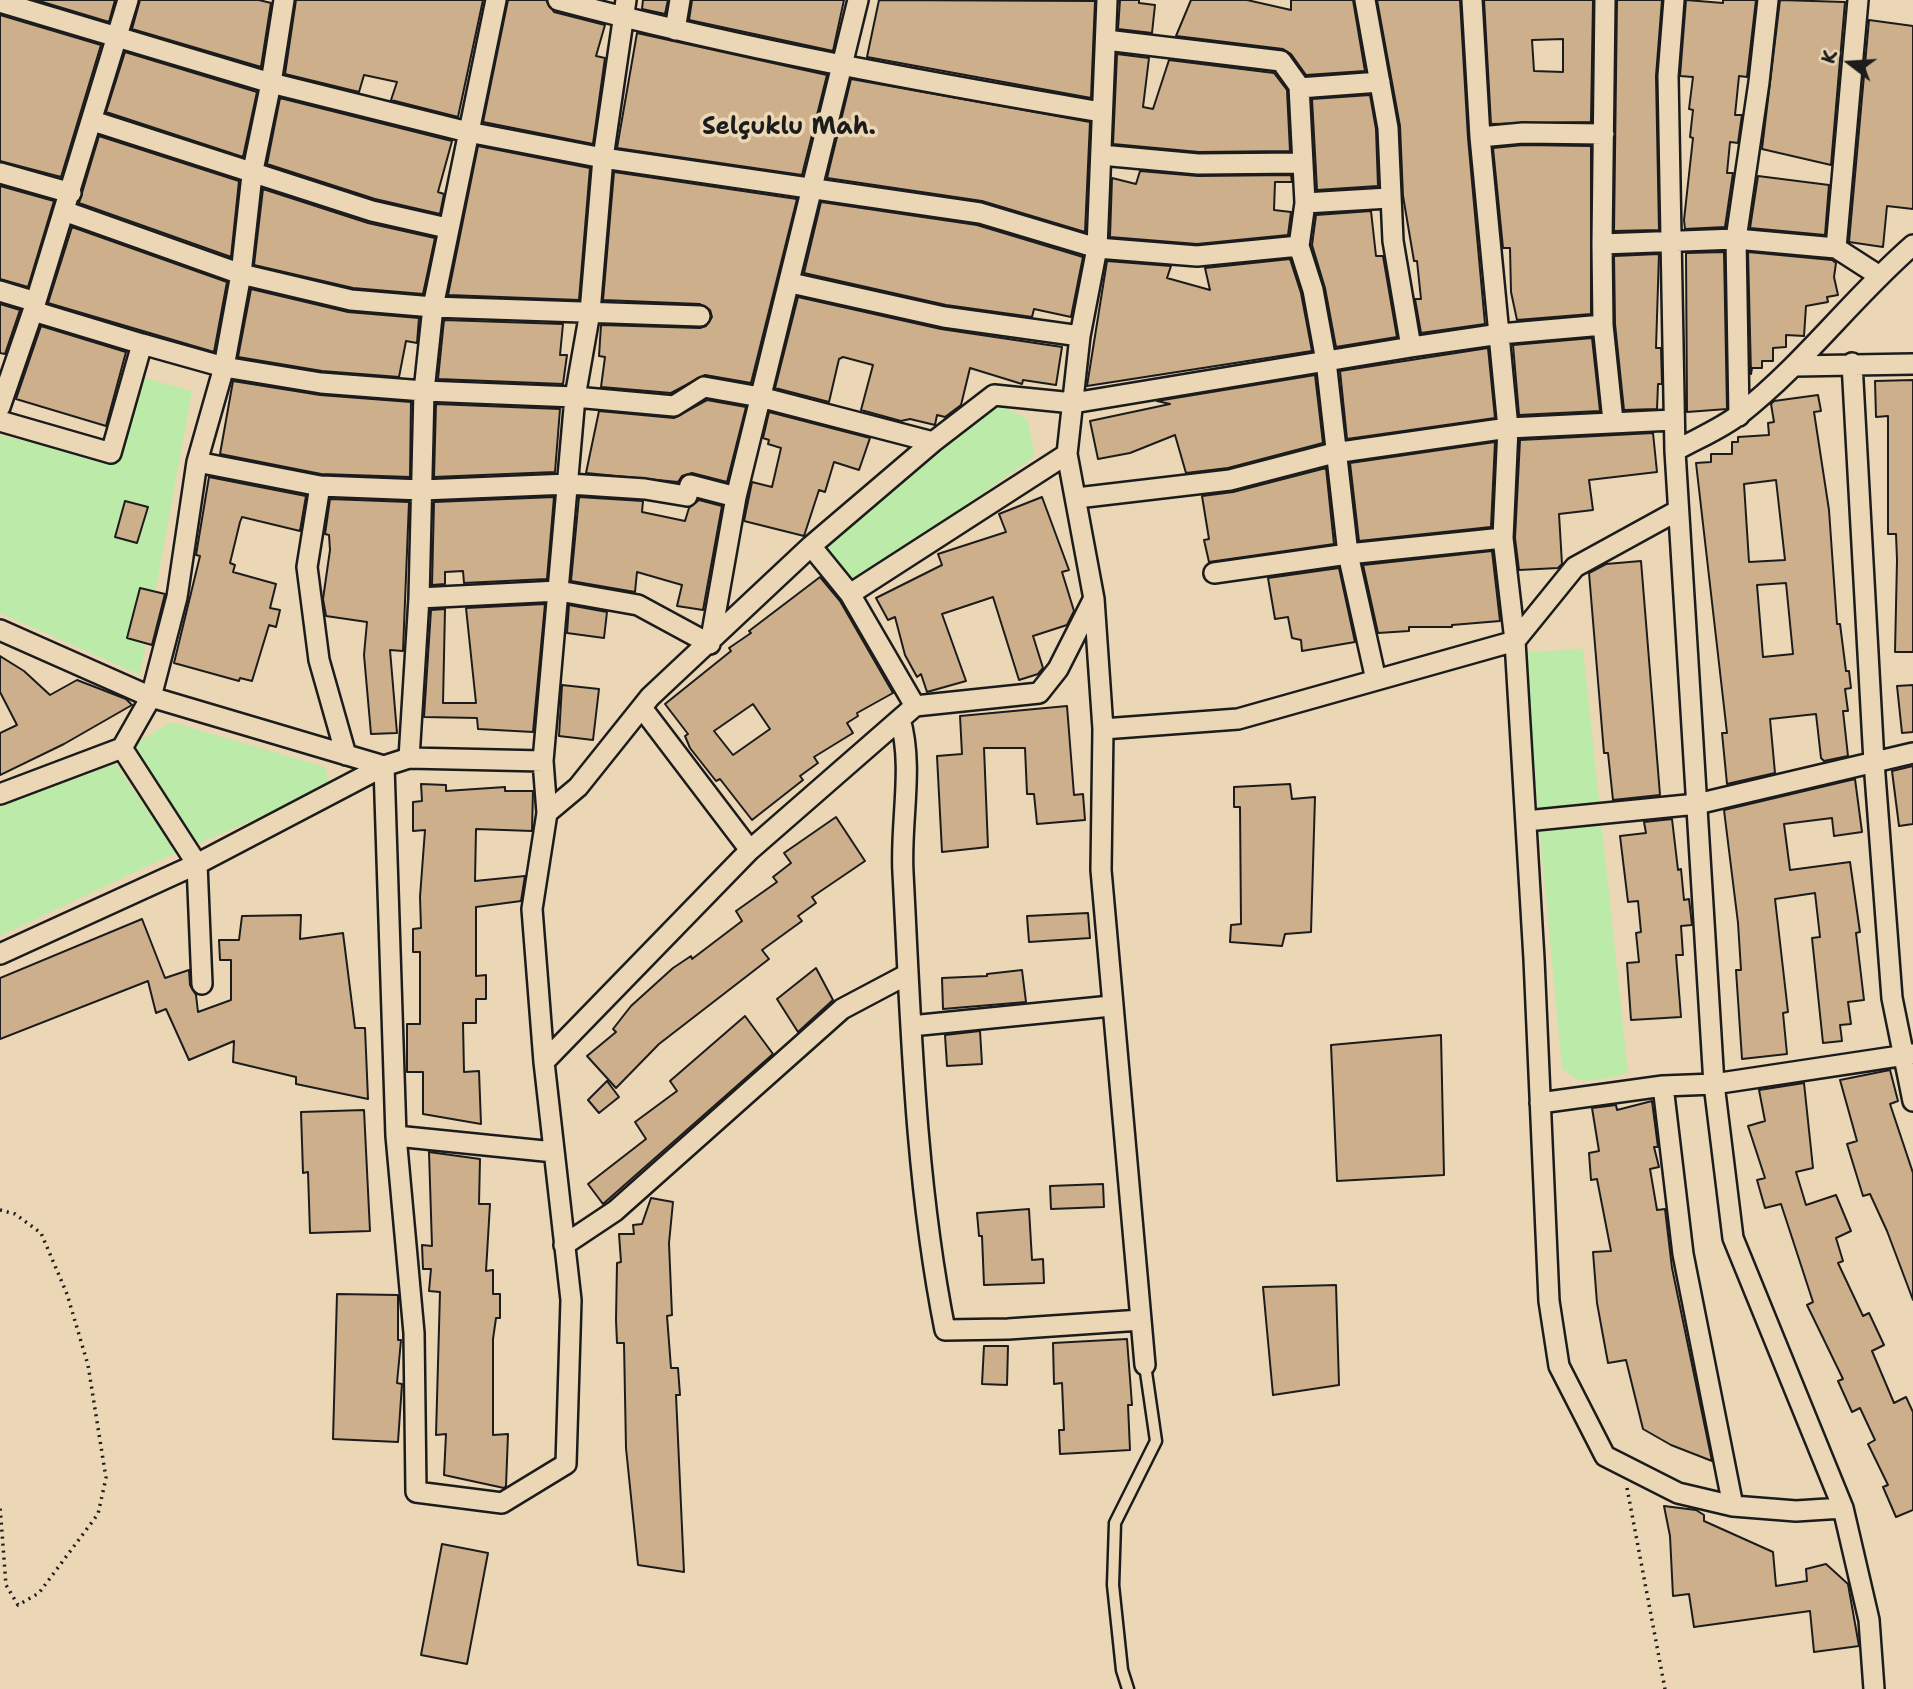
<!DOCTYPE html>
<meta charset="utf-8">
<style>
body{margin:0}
#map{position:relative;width:1913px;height:1689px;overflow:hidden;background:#ebd7b5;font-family:"Shantell Sans",sans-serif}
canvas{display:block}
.north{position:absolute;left:1815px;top:28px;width:70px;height:70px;-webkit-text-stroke:5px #ebd7b5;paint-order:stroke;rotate:287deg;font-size:19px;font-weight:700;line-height:28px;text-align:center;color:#1c1c1c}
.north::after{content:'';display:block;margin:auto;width:24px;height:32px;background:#1c1c1c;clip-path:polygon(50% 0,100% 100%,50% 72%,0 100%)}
</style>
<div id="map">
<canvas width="1913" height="1689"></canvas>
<div class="north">K</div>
</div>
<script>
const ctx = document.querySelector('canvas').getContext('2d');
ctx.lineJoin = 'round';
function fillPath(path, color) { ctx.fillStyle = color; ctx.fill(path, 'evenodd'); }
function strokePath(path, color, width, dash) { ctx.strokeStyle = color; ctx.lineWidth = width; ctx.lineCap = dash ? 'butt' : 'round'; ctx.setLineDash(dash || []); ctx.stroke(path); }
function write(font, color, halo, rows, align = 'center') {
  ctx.font = font + ' "Shantell Sans",sans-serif'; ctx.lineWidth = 7; ctx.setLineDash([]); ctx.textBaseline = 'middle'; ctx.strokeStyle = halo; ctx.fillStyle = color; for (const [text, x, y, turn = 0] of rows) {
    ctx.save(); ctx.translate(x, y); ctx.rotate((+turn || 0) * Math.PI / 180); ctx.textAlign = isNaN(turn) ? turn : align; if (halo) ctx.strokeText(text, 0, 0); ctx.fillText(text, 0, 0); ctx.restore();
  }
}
fillPath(new Path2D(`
 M141,377L192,391L140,675L0,613V435L116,463Z
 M998,404L1027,419L1035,456L852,587L826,545Z
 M1583,649L1628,1073C1602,1078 1581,1090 1562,1068L1524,666L1527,652Z
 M171,722L325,767L330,787L197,844L134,744Z
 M114,762L177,852L0,936V807Z`), '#bceaa8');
const building = new Path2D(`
 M36,0H115L109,22Z
 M140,0H259L271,3L261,67L132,29Z
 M296,0H483L458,117L391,100L397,82L364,75L359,92L285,74Z
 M508,0H546L554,12L605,25L596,56L605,58L593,144L483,122Z
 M643,0H668L665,14L642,9Z
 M692,0H844L833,51L689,20Z
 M879,0L1095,1L1091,98L867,57Z
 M1120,0H1139V3L1155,5L1152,33L1118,29Z
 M1191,0H1247L1291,10V0H1353L1365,71L1306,75L1291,54L1283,49L1176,36Z
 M1377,0H1460L1468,138L1485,324L1421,333L1415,299H1421L1417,261H1414L1403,196L1400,126Z
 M1484,0H1593L1591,122L1491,124ZM1563,39V72L1534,71L1532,40Z
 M1617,0H1662L1656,76L1659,230L1614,231Z
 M1686,0L1723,3V0H1756L1747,77L1739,76L1735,115H1742L1738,143L1730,142L1727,173H1733L1725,227L1685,229L1684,220L1693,138L1690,137L1693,110L1689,109L1693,77L1680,76Z
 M1780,0L1845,2L1831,165L1762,149Z
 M0,15L101,45L61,177L0,161Z
 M1869,20L1913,26V209L1887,206L1883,247L1849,242Z
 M637,33L827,75L802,175L617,148Z
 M125,52L257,92L243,157L106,112Z
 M1117,54L1149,58L1143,107L1153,109L1169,60L1274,73L1287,90L1290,151L1199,152L1113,144Z
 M851,79L1090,122L1085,232L982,201L827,178Z
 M1370,95L1376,129L1378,186L1317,190L1312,99Z
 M280,98L452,141L438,192L444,194L440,214L375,199L267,164Z
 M99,136L239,181L231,257L79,203Z
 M1523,145L1591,146V314L1517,320L1511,292L1510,248H1503L1493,148Z
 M478,146L590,168L579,300L448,295Z
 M1140,171L1198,176L1291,175L1292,182H1275L1274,210L1291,212L1288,235L1197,244L1110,237L1112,178L1136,184Z
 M614,172L797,199L751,383L705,375L671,393L601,387L605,357L599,356L601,325L700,328L706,326L712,317L710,310L700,304L603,300Z
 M1758,176L1829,185L1825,235L1750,228Z
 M0,186L54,201L28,287L0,279Z
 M263,189L368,223L435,238L423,294L353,288L254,265Z
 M821,202L977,225L1083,257L1071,317L1034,309L1032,317L946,305L804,273Z
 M1371,211L1376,256H1383L1397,337L1336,347L1325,288L1312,245L1316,215Z
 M72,227L227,282L214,352L48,303Z
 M1724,252L1727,409L1687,412L1686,253Z
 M1748,252L1832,260L1836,263L1834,277L1838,295L1827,297L1828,302L1806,306L1804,336L1786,335V347L1773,348V361H1762V368H1752L1751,374Z
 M1659,254L1656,348H1661L1662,384H1658L1657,409L1624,410L1615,324L1614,256Z
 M1290,259L1301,293L1312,351L1087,386L1107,261L1171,266L1167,278L1210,290L1205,268Z
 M251,289L348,312L419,318L417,343L406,341L399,377L322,371L238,357Z
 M798,297L941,329L1062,347L1056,385L1023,380L1022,384L970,368L961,405L945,417L937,415L935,425L910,419L901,421L861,410L873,365L843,357L839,359L829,402L775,388Z
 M0,304L20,310L5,354L0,353Z
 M444,320L563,324L560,355H567L563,384L438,379Z
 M41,326L126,352L106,426L16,399Z
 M1592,338L1600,411L1519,415L1513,345Z
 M1488,348L1495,418L1347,439L1340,371Z
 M1315,375L1323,443L1228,468L1186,473L1175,435L1130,453L1098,459L1090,421L1170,404L1157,401Z
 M1913,380V652H1895L1897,560L1896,534H1888V416L1876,417L1875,381Z
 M233,381L320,395L411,402L410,477L321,474L220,454Z
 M1818,395L1821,411L1814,412L1829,510L1837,624H1840L1846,671H1849L1851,688L1845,689L1848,711H1843L1848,756L1824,761L1821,758L1816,714L1770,719L1775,773L1727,784L1722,733H1727L1696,463L1711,462V454H1732V442H1738V437L1769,435L1768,423L1774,422L1771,404L1774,401ZM1776,480L1785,560L1749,562L1744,484ZM1786,583L1793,654L1763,657L1757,585Z
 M707,400L746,407L727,482L692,473L682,476L678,482L586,473L599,411L674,418Z
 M436,404L560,409L555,472L434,477Z
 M769,412L870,438L859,470L834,462L825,492L819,490L804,536L744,521L752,482L772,487L781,448L768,444L769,440L763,438Z
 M1653,433L1657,472L1589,480L1593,510L1559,514L1562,564L1558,568L1519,570L1515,538L1520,440Z
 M1495,442L1491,527L1359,541L1350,463Z
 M1326,468L1334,544L1209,562L1204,540L1209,539L1202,496L1233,492Z
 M209,477L306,496L300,531L242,517L240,522L230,563L235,565L233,572L276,584L270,608L280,610L276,627L269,625L252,681L240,678L239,681L174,663L200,556L196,555Z
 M554,497L547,579L464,583L463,571L445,572V584L432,585L434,502Z
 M579,497L643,501L642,512L685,521L689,508L699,500L722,506L703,610L677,606L682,585L637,572L635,592L571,581Z
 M1042,497L1069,570L1062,572L1074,611L1067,625L1033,636L1043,668L1038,674L1019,680L993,597L942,614L966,681L927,692L921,674L917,677L905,655L895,617L888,620L876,598L942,565L938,554L1006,532L999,514Z
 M330,499L409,502L403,651L390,650L397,733L371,734L364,655L367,622L326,616L323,599L330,550L329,535L325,534Z
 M125,501L148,507L137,543L115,537Z
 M1492,551L1500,621L1452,625V627H1409V631L1378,633L1363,565Z
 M1641,561L1660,795L1613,800L1608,753H1604L1589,573L1606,564Z
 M1339,568L1355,642L1302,651L1301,640L1292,638L1288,617L1275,619L1268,578Z
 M820,577L840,601L893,693L857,713L858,716L847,723L853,733L814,757L818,763L800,776L803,780L752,820L720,779L716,781L690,748L685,736L688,734L665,704L731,651L729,648L751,633L749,631ZM753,704L770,729L733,755L714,731Z
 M140,588L165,594L152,645L127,638Z
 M545,604L533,732L478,729L477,718L424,717L431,610L445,609L443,703H476L466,608Z
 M569,605L607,612L604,638L567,633Z
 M0,656L24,671L50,695L77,680L126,699L132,705L64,744L0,775V733L17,725L0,692Z
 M562,685L599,689L593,740L559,736Z
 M1913,685V732L1902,733L1897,686Z
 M1067,706L1074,795L1083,794L1085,820L1037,824L1034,794H1027L1025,748H984L988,847L942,852L937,756L962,754L960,716Z
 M1913,766V824L1899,826L1892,771Z
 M1855,779L1862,832L1834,836L1832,818L1784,824L1790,870L1850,862L1860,932L1856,933L1864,1000L1848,1002L1851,1024L1840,1025L1842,1041L1823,1043L1812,938L1820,937L1815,893L1775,899L1788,1012L1783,1013L1787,1054L1742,1059L1736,970H1741L1738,923L1724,810Z
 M421,784L446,785V791L505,787V791H533L532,831L476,829L475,881L525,876L521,901L476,907V976L486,975V999H476V1023H463L464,1072L479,1071L481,1124L423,1114V1072H407V1024H420V952H413V929L421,928L420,897L425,830L413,831V802L422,801Z
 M1290,784L1292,799L1315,797L1311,932L1285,934L1282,946L1230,942L1231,925L1241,924L1240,807H1234V787Z
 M836,817L865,861L812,897L816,903L798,916L802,921L762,950L769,959L659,1044L616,1088L587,1056L616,1032L613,1029L631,1006L673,968L691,956L692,959L742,921L736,911L777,882L773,877L791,863L784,853Z
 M1672,819L1678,870L1681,869L1684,900L1689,899L1692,925L1681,926L1683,955H1676L1681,1017L1631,1020L1627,963L1639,962L1636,933L1641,932L1638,901L1628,902L1620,836L1646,833L1644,822Z
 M1088,913L1090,938L1029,942L1027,916Z
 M301,915L300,939L343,933L355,1028H365L368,1099L296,1084V1077L233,1062L234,1041L189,1060L166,1009L156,1013L148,981L0,1039V978L142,919L165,978L189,970L190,985L196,995L198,1012L231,1000V960H220L219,940H239L242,916Z
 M816,968L833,1000L798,1032L777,999Z
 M1022,970L1026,1002L943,1009L942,978L987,976V974Z
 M745,1016L773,1054L603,1204L588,1184L646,1139L635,1122L677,1091L670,1081Z
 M980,1031L982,1064L947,1066L945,1035Z
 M1441,1035L1444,1175L1337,1181L1331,1045Z
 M1890,1070L1898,1101L1890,1104L1913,1173V1300L1887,1231L1870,1194L1863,1196L1847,1144L1857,1141L1840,1080Z
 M607,1081L619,1097L599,1113L588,1100Z
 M1804,1083L1813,1168L1796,1172L1806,1205L1836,1195L1851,1231L1836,1238L1843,1261L1838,1263L1863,1316L1869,1313L1884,1345L1872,1351L1894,1403L1906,1397L1913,1412V1510L1896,1517L1883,1487L1888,1485L1868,1444L1875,1440L1860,1408L1852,1412L1838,1381L1843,1379L1807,1305L1813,1302L1781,1204L1765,1208L1757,1180L1765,1178L1748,1126L1765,1121L1759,1090Z
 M1652,1101L1658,1147H1654L1659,1167L1650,1169L1657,1210L1665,1209L1672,1268L1712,1461L1671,1445L1643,1429L1626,1360L1608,1363L1597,1303L1593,1252L1611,1251L1597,1179L1591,1180L1589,1153L1599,1151L1592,1108L1616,1105L1617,1110Z
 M364,1110L370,1231L310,1233L308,1172L303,1173L301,1112Z
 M429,1152L480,1159L479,1204H490L486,1271L493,1270V1294H500V1318H496L493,1339V1435L508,1434L506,1486L504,1488L444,1475L446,1434L436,1435L440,1292L429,1291L431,1269H423L422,1245L432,1246Z
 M1103,1184L1104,1207L1051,1209L1050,1186Z
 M651,1198L673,1202L669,1243L672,1315L667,1316L671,1368H678L680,1395H676L684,1572L638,1565L626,1448L624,1343H617L616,1320L617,1263L621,1262L619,1234H634L633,1225L642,1224Z
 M1029,1209L1032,1260L1043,1259L1044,1283L984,1285L982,1236H979L977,1213Z
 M1336,1285L1339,1385L1273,1395L1263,1287Z
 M337,1294L398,1295V1340H401L397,1383L402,1384L398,1442L333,1439Z
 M1127,1339L1132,1405H1128L1130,1450L1060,1454L1059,1430H1064L1062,1383L1054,1384L1053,1343Z
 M984,1346H1008L1007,1385L982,1384Z
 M1664,1506L1696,1510L1704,1515V1521L1773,1552L1776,1586L1807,1581L1806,1569L1826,1564L1848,1584L1859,1646L1814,1652L1810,1611L1694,1627L1689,1594L1673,1596L1670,1536Z
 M442,1544L488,1553L467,1664L421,1655Z`);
fillPath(building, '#cdaf8c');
strokePath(building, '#1c1c1c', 2);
const service = new Path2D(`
 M1128,1689L1122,1670L1113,1585L1115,1523L1156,1441L1145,1365`);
const minor = new Path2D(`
 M558,0C737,48 919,81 1101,112
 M1107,0L1097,248L1080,336L1067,454L1094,599L1103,729L1101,870L1145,1365
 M1365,0L1388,128L1393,241L1411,347
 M1472,0L1480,137L1508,428L1503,538L1515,641L1534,959L1549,1301L1559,1366L1605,1456L1678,1493L1733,1506
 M1605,0L1602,244L1603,325L1613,421
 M1674,0L1668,76L1675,451L1714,1084L1733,1238L1843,1508L1869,1620L1874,1689
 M0,2L271,83L468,132L603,158L980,213L1097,248L1197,256L1299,246
 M675,30L680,0
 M1106,40L1281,61L1299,86L1305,203L1299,246L1313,290L1326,361L1348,554L1376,680
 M1299,88L1380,82
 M93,121L372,211L447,228
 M1480,137L1523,133L1604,134
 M1101,155L1198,164L1302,163
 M0,173L71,193
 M1305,203L1389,198
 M64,211L241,274L351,300L433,307L700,316
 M1602,244L1736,239L1836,248L1878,275
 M1836,248L1858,0
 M791,283L944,317L1080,336
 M0,291L33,301
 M142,344L224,367L321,383L424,391L575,397L674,406L704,387L760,397L933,442
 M1852,363L1874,762L1892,998L1913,1101
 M1795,366L1913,364
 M0,407L33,311
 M1739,416L1736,239L1759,82L1768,0
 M0,421L111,453L142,344L33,311L128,0
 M1675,451C1696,439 1721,429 1740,414C1804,364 1852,298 1913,245
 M197,462L320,486L422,490L569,484L645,489L687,496L690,485L736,497
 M320,486L307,567L319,660L346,755
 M1077,498L1230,480L1334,453L1508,428L1673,420
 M811,546L850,594L915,706
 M1214,573L1348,554L1503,538
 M850,594L1067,454
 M419,598L559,591L638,605L710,644L736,497L858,0
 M0,630L151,697L384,766L396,1136L414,1333L416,1492L502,1503L566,1464L571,1300L544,1062L532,909L547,813L543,761L575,397L590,312L603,158L626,0
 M642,708L750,850
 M900,719C914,767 900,823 903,873C911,1025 915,1180 945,1330L1008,1329L1141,1320
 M1103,729L1238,719L1515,641L1575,567L1677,511
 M122,748L197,864L202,984
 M409,758L419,598L424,391L433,307L496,0
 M0,794L122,748L151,697L177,597L197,462L224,367L241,274L252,175L271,83L284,0
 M547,813L578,787L650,697L811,546L933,442L994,395L1073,403L1411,347L1500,334L1603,325
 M1526,821L1697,804L1913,753
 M0,954L197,864L384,766L409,758L543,761
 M911,1026L1111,1006
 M544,1062L750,850L915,706L1039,693L1058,669L1093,600
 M1663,1086L1683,1254L1733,1506L1796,1511L1843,1508
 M1540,1103L1663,1086L1714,1084L1913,1054
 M396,1136L554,1152
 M564,1245L615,1211L842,1009L908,974`);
strokePath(service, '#1c1c1c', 15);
strokePath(minor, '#1c1c1c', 24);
strokePath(new Path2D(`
 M0,1210L15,1214L41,1233L67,1294L88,1365L106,1478L98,1514L39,1593L18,1605L6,1585L0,1506
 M1627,1488L1665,1689`), '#1c1c1c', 3.5, [2, 5]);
strokePath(service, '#ebd7b5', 10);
strokePath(minor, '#ebd7b5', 19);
write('bold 24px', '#1c1c1c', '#ebd7b5', [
 ["Selçuklu Mah.",789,128]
]);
</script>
